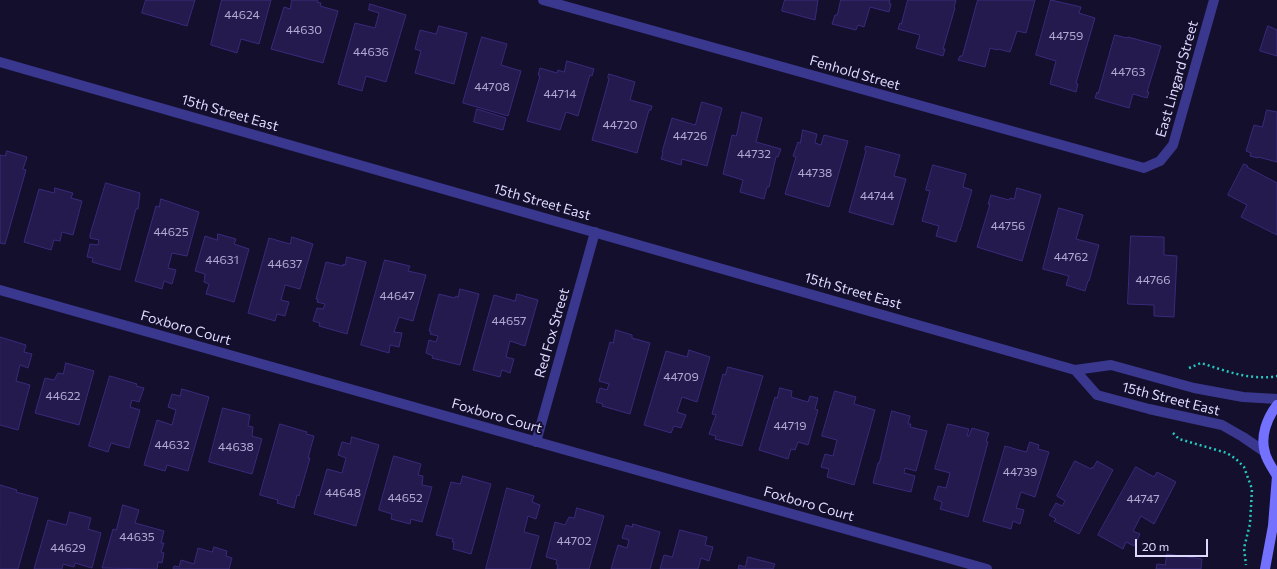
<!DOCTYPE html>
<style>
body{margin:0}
#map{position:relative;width:1277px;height:569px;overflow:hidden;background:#140f2c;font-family:Commissioner,sans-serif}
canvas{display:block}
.scale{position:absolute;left:1135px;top:539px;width:73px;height:18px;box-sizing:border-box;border:2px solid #dedaff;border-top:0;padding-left:5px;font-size:12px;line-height:14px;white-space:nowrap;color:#dedaff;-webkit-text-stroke:3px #140f2c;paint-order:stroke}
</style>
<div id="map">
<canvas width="1277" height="569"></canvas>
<div class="scale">20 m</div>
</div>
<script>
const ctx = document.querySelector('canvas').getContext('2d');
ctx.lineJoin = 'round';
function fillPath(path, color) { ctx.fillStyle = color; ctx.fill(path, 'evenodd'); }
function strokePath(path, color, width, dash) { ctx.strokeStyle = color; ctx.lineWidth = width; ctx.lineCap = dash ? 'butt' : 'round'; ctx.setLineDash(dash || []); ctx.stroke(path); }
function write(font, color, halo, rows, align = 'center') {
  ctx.font = font + ' Commissioner,sans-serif'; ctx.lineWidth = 4; ctx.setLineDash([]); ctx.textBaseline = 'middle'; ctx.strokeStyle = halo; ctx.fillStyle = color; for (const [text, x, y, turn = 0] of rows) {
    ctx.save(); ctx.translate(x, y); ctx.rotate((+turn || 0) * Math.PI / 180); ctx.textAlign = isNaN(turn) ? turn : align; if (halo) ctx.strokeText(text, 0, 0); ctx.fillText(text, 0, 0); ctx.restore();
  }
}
const building = new Path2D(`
 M146,0H195L187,26L142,13Z
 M222,0H271L259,44L241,39L237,53L211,45Z
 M292,0H318L317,2L321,3L320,6L338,11L323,63L271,49L284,7L290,9Z
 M785,0H818L815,20L782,11Z
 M841,0H890L889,3L891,4L889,12L870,7L864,27L858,25L856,30L832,24L835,15H837Z
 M908,0H956L954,7L955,8L943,49H945L943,56L916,48L920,35L898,29L900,23L901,24Z
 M978,0H1035L1026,33L1017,31L1010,52L998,49L997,50L990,48L985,67L958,60L960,56H962Z
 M1051,0L1081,7L1079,13L1095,18L1076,83L1078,84L1076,92L1050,84L1056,61L1036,55Z
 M370,4L406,15L386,82L366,76L362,91L338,84L355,23L375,28L379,13L369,10Z
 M439,26L467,33L454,84L415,73L421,51L415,49L420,30L436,34Z
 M1268,26L1277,30V56L1260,51Z
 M1115,35L1127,38L1128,37L1161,46L1147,92H1149L1147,98L1133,94L1129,108L1095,98L1097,92L1098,93Z
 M482,37L507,44L501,65L521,71L508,116L463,103Z
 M567,61L594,69L592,76L590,75L578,116L566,112L560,130L527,121L540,76L538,75L540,68L557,73L558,70L564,72Z
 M609,74L635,82L630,100L652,106L651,110H649L637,153L592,140L609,79L608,78Z
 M702,102L722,108L707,166L682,159L681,165L661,159L663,153L662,152L672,118L695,125Z
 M477,109L506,118L503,130L474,122Z
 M1267,110L1277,112V162L1258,157V158L1250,156L1251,153L1246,151L1254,125L1262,127Z
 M742,112L762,118L756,142L781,149L778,157H776L769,187H767L764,199L740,192L743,180L723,174L732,135L736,136Z
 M803,130L817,134L815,143L821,145L824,135L848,141L829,207L785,194L796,157L793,156L798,142L800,143Z
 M866,146L900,155L894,176L906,179L893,225L849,212L866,151L865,150Z
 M7,151L27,157L23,169L26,170L5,244L0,243V155L5,156Z
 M1244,164L1248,166L1247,167L1277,183V235L1241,217L1247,205L1228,195Z
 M933,165L966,174L963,187L972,190L960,231H959L956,242L936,236L939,226L922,221L930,191L926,190Z
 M106,183L140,193L138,209H136L120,270L92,262L93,258L87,257L90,244L98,245L99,240L90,238V235Z
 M55,188L73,193L71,198L82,201L73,235L62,232L60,241L54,240L51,250L24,242L39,189L54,193Z
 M1017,188L1041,195L1022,261L977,247L990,204H988L991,195L1009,200L1010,198L1014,199Z
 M161,199L199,212L187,256L172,253L168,268L176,270L172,284L164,281L162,289L135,281L156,206L159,207Z
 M1059,208L1083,215L1076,239L1099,245L1089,281H1088L1085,291L1066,285L1069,276L1043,269Z
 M218,234L236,239L234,244L249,249L234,302L206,294L209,284L204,282L205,274L195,271L205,236L217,240Z
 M1131,236L1164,237V255L1177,256L1174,317L1154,316V305L1128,304Z
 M292,237L313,244L300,289L285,285L281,300L289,302L285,316L277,314L275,321L248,313L269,238L290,244Z
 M347,257L366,262L347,334L319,326L320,323L313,321L317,308L323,309L325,304L317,302L318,299H316L326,262L343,266V264L345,265Z
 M385,260L410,266L408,271L426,275L413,321L399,317L394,332L402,333L399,347L390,345L389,353L361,345Z
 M460,289L479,294L460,365L432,358L433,356L426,353L429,340L436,342L438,336L430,334L431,332L429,331L439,294L455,298L456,296L458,297Z
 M517,294L538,300L525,346L510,341L506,357L514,359L510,373L502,370L500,377L473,370L494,295L515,301Z
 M616,330L632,335V338L650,343L630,414L602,406L603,404L596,402L600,388L607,390L609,384L599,381L610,342L613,343Z
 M0,337L26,345L24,352L32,354L28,368L20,365L16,381L30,385L18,430L0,425Z
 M689,350L710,357L697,402L682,397L677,412L686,415L681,428L674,426L671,433L644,425L666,351L687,357Z
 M66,363L94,371L79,425L35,413L45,378L54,380L58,373L63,374Z
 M728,367L763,376L742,446L715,439L716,436L709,434L716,415L712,414L723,374L725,375Z
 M110,376L137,384L136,386L144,388L139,402L132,400L130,407L140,410L129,448L111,443L108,452L89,446Z
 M780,388L792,391L791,397L808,402L810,396L818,398L815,409L818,410L808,445L798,442L795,450L791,449L788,459L759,450L775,397L777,398Z
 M182,389L209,397L188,471L167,465L165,471L144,465L157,420L172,425L176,410L168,407L172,394L180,396Z
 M835,391L856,397L854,404L875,410L854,485L827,477L829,469L821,467L825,454L833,456L837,440L822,436Z
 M223,408L250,415L248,426L253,427L252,436L262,439L252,474L209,462Z
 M892,411L910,416L908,424H911L910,427L927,431L916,471L905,468L904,473L915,476L911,492L873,483L878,463H879Z
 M280,424L307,432L306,434L314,436L308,458H310L299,496L297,495L294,508L277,503L278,500L260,495Z
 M948,424L969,429L967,436H969L972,428L989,433L986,441L988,442L968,517L940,509L942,502L934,499L938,486L946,488L950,473L935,469Z
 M352,437L379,445L356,526L314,514L327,469L342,473L346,458L338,455L342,442L350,444Z
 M1030,442L1039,445L1038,449L1049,452L1035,497L1021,492L1016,508L1024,510L1020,524L1013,521L1011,529L983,521L1005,446L1026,452Z
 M394,456L421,464L418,475L423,476L422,485L432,487L422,522L411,519L410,524L391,519L392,514L379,510Z
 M1075,461L1091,469L1092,467L1093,468L1097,461L1113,470L1079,534L1054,521L1056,519L1049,515L1056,503L1062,506L1065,501L1057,496Z
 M1136,467L1154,477L1157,472L1176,482L1154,524L1141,516L1133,531L1140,534L1134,546L1126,542L1123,549L1098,535Z
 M463,476L491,484L471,554L453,549L454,542H452L453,539L436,535L451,482L460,484Z
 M0,485L17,490L16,492L38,498L18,569H0Z
 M507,488L534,496L532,502L540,505L536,519L528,516L524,532L539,536L530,569H486Z
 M123,505L139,510L135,523L164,531L161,543H164L161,552L164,553L162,563L158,562L157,569L102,568L113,529L116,530Z
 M577,508L604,516L589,569H557L558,565L556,564L557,560L546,557L555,522L565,525L569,517L574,518Z
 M70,512L91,518L88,529L101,533L92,568L75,563L74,567L63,564L62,569H34L48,520L66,525Z
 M633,524L660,532L650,569H611L618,545L627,548L629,540L622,538L626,525L632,527Z
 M680,530L707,537L705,545L713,547L709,561L701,558L698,569H660L664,555L672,557Z
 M214,547L227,551L226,556L232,558L229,569H173L174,566L179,567L181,560L194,564L198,548L212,552Z
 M1167,554L1202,559L1201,569H1156L1157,564L1165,565Z
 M748,557L775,564L773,569H738L739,565L745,567Z`);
fillPath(building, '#241a4e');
strokePath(building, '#3a2a7c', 1);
strokePath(new Path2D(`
 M1189,368L1201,363C1226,371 1251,381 1277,376
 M1173,433L1179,439L1227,453L1236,459L1244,467L1252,489L1250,524L1244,548L1246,565`), '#27c6bc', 2.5, [2, 3]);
strokePath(new Path2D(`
 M543,0L1144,168L1160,161L1173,145L1214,0
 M0,290L987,569
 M536,442L595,232`), '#3a378e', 10);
strokePath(new Path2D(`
 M0,62L1075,370L1111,365L1194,388L1243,397L1277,399
 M1075,370L1097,395L1149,409L1222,425L1243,437L1265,452`), '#3a378e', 10);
strokePath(new Path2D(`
 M1277,405C1267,418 1260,436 1265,453C1267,461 1273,469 1277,476
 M1265,569L1273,526L1277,476`), '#7471ff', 10);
write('12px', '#b0aad3', null, [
 ["44624",242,15],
 ["44630",304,30],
 ["44759",1066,36],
 ["44636",371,52],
 ["44763",1128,72],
 ["44708",492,87],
 ["44714",560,94],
 ["44720",620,125],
 ["44726",690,136],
 ["44732",754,154],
 ["44738",815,173],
 ["44744",877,196],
 ["44756",1008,226],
 ["44625",171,232],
 ["44762",1071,257],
 ["44631",222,260],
 ["44637",285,264],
 ["44766",1153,280],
 ["44647",397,296],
 ["44657",509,321],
 ["44709",681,377],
 ["44622",63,396],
 ["44719",790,426],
 ["44632",172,445],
 ["44638",236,447],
 ["44739",1020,472],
 ["44648",343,493],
 ["44652",405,498],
 ["44747",1143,499],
 ["44635",137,537],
 ["44702",574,541],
 ["44629",68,548]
]);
write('14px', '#dedaff', '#140f2c', [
 ["Fenhold Street",855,73,16],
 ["East Lingard Street",1177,79,-74],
 ["15th Street East",230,113,16],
 ["15th Street East",542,202,16],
 ["15th Street East",853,291,16],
 ["Foxboro Court",186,328,16],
 ["Red Fox Street",552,333,-74],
 ["15th Street East",1171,399,14],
 ["Foxboro Court",497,416,16],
 ["Foxboro Court",809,504,16]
]);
</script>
